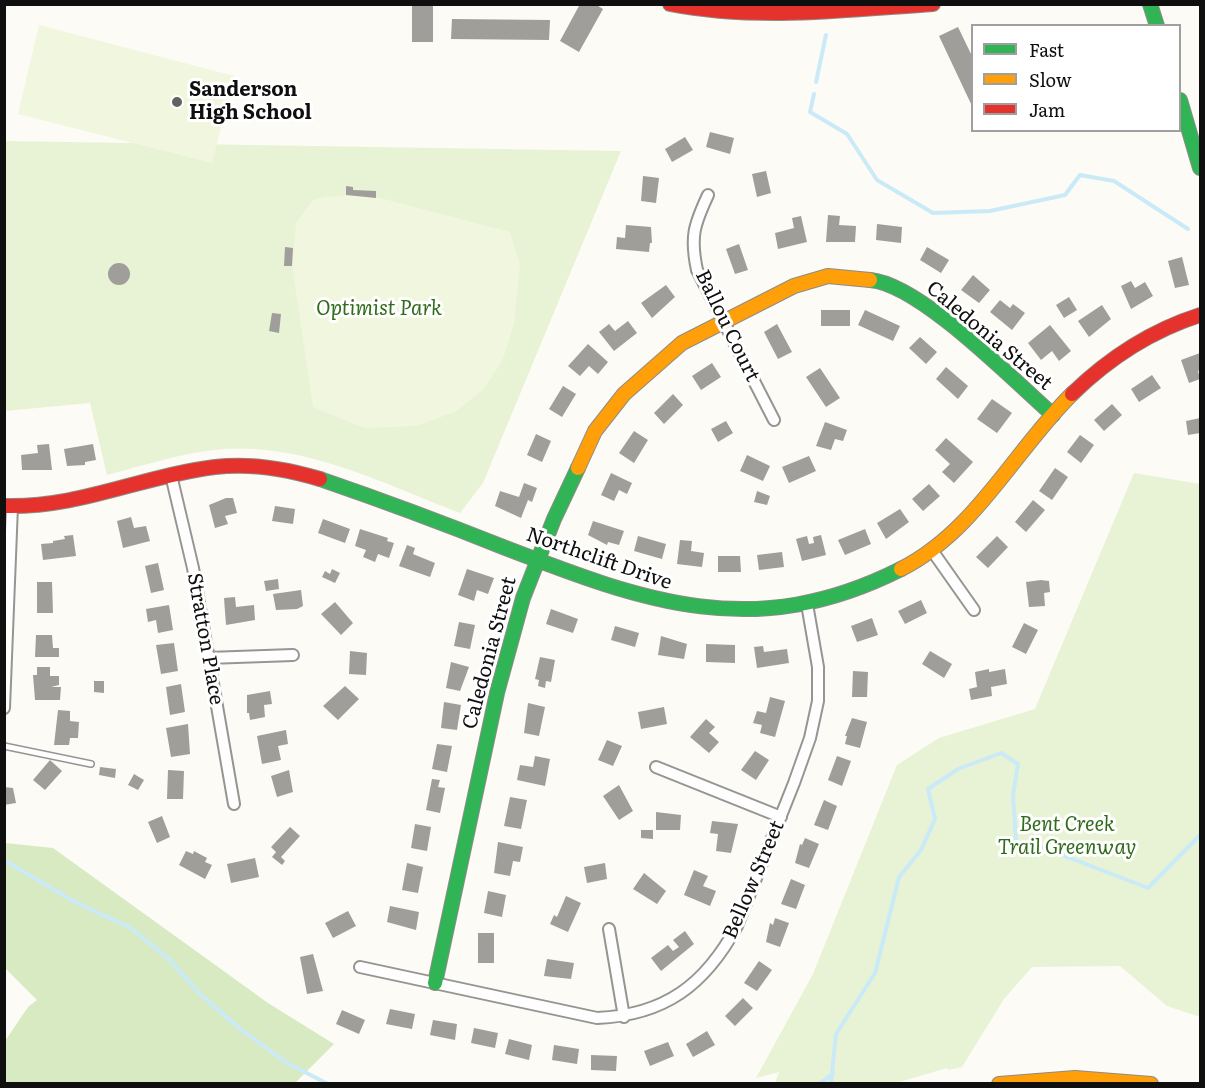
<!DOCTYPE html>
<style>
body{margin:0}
#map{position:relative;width:1205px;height:1088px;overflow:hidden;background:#fcfbf5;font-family:Literata,serif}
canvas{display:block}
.frame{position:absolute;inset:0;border:6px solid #0f0f0f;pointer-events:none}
.legend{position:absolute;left:971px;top:24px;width:210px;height:108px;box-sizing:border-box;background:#fff;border:2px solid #9f9f9f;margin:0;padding:8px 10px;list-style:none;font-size:18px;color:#0f0f0f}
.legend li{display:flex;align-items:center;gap:12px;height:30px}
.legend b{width:30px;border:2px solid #9f9f9f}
</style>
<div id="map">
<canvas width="1205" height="1088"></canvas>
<div class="frame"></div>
<ul class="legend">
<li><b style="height:8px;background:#30b455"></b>Fast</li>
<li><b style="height:8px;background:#ff9f0a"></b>Slow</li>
<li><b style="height:8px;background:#e5322d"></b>Jam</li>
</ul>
</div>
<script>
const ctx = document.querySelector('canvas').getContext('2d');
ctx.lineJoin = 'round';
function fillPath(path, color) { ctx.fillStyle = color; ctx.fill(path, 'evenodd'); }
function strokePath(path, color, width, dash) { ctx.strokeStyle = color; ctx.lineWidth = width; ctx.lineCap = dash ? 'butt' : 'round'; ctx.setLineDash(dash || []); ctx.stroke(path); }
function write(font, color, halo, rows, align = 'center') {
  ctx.font = font + ' Literata,serif'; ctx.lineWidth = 6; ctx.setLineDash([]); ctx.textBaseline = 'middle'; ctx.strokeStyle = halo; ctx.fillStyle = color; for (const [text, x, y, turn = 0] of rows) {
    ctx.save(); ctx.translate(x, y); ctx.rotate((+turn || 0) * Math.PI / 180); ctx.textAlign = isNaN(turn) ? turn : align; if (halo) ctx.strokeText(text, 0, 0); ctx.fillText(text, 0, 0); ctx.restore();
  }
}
fillPath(new Path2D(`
 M5,141L621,151L483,483L460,513C381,483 300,440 214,450C178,454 142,466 107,475L90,403L5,411Z
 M1134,473L1200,484V1017L1167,1006L1120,966L1032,967L1004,999L962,1067L948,1070L947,1068L896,1083H775L779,1072L756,1078L813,974L897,765L939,738L1035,709Z`), '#e7f3d4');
fillPath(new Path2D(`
 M5,843L53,848L268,1003L334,1044L295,1083H5V1041L28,1007L37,1000L5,968Z`), '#d8eac2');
fillPath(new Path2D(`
 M39,25L234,76L212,163L18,114Z
 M353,195L376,197L510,232L520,265L514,324L503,359L484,389L457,411L416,426L364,428L313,407L292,265L296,223L312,201L324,197Z`), '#f0f7de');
strokePath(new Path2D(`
 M816,82L826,35
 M814,94L810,112L847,134L877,180L933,213L990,211L1065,195L1080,175L1114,181L1188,229
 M4,860L75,902L129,927L168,958L200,994L239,1028L287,1063L328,1084
 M819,1084L833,1074
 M831,1084L836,1034L875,973L899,877L921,850L935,819L928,789L958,769L1001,753L1018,764L1013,795L1016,842L1039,846L1148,888L1200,835`), '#caeaf8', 4);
fillPath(new Path2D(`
 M412,4H433V42H412Z
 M580,4H595L603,9L579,52L560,41Z
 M452,19L550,20L549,40L451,39Z
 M958,27L972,56V106L939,36Z
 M710,132L734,138L730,154L706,147Z
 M685,137L693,150L672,162L665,149Z
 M766,171L771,193L757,197L752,174Z
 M643,176L659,178L656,203L641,201Z
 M346,186L353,187V190L376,191V198L346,195Z
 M828,215L840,216L839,225L856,226L855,242H826Z
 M801,216L807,242L778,249L775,233L794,228L792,218Z
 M877,224L902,227L901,243L876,240Z
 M626,225L651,227L652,243H650L649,252L616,249L617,237L625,238Z
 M739,244L748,270L735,274L726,249Z
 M285,247L293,248L292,266H284Z
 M927,247L949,260L941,273L920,260Z
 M1182,257L1189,285L1175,288L1168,261Z
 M108 274a11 11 0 1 1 22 0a11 11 0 1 1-22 0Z
 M973,275L990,290L979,303L961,290Z
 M1131,281L1135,288L1145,282L1153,296L1131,309L1121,286Z
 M666,285L675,297L652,318L641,303Z
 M1069,297L1077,310L1064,318L1056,305Z
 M1000,300L1010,308L1013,304L1025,313L1012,330L990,312Z
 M1102,305L1111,319L1089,337L1078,321Z
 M821,310H850V326H821Z
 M865,310L900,326L893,341L858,325Z
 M272,313L281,314L279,333L269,331Z
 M628,321L637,333L614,351L599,332L609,324L615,331Z
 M777,324L792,352L778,359L764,332Z
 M1050,325L1071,351L1059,361L1052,351L1041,360L1028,343Z
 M920,337L937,352L926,364L909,348Z
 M588,344L608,362L598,374L589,366L580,376L568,366Z
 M1200,353V370L1198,371L1200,379L1189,383L1181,360Z
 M712,363L721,377L701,390L692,376Z
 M946,367L968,386L958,399L936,379Z
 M820,368L840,398L826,407L806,377Z
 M1152,375L1161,388L1139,402L1131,389Z
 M563,386L576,394L562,417L549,409Z
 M673,394L683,405L664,424L654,413Z
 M992,399L1012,413L997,433L977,419Z
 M1112,404L1122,415L1104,431L1094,420Z
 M1200,418V433L1188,435L1186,421Z
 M726,421L733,433L718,442L711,429Z
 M825,422L847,430L843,441L835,439L831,450L816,446Z
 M634,431L648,440L634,463L619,453Z
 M536,434L551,441L542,462L527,455Z
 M1080,435L1094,445L1081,463L1067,452Z
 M946,438L973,462L954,483L942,472L950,464L935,450Z
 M49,444L52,470H22L21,455L38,453L37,445Z
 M93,444L96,460L85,462V465L67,466L64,449Z
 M747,455L770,466L763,481L740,471Z
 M809,456L816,471L789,483L782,467Z
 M1055,468L1068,477L1052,500L1039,491Z
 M611,473L632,483L627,494L619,490L614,501L601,495Z
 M524,483L537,488L532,502L528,500L521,518L495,506L500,491L519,497Z
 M929,484L940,496L923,511L912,499Z
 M757,491L770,496L767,505L754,502Z
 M226,498H233L237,513L225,516L228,524L215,528L209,505Z
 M1033,500L1045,510L1026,532L1015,522Z
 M275,506L295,509L293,524L272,521Z
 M900,509L909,522L886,539L877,523Z
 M131,517L134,528L146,526L150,541L123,548L117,521Z
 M323,519L350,529L345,543L318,533Z
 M593,521L624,531L619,545L608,542L607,545L588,535Z
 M360,529L388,538L387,541L394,543L389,558L378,554L375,562L363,557L366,550L355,546Z
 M865,529L871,544L845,555L838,540Z
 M73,535L76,556L43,560L41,544L53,543V541L65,539L64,536Z
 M821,535L826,555L802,561L796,539L807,536L809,544L814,543L813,537Z
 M638,536L666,544L662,559L634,551Z
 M997,536L1008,547L988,568L976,557Z
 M680,540L692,541L691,551L704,553L702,567L677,564Z
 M407,545L415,548L413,554L435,563L430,577L399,566Z
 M782,552L784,567L759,570L757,555Z
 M718,556H740L741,572H718Z
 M158,563L164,590L151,593L145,566Z
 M332,569L340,573L335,583L322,577L325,571L330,574Z
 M467,569L494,578L488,594L477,590L474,601L458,595Z
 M278,579L279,589L266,591L264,581Z
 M1041,580L1049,581L1050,592L1044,593L1045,606L1029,607L1026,582Z
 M37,582H52L53,613H37Z
 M301,590L303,606L297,609L276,610L273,594Z
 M235,597L236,607L254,605L255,620L226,625L224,598Z
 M921,600L927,613L905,624L898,611Z
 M335,602L353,623L341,635L321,614Z
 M169,605L173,630L158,633L156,620L148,622L146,609Z
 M551,609L578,619L573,633L546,624Z
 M872,618L878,635L857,642L851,626Z
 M459,622L475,625L470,649L454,646Z
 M1024,623L1038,630L1026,654L1012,647Z
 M615,626L639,633L635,647L611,640Z
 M36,635H52L53,648H59V657H35Z
 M661,636L687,644L684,659L658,655Z
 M174,643L178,671L161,674L156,645Z
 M706,644L735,645V663L706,662Z
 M763,646L764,652L787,649L789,663L757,668L754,647Z
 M350,651L367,653L366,675L349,674Z
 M930,651L952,664L944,678L922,664Z
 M540,657L555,660L551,682L546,681L545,688L538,686L539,680L535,679Z
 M451,662L469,667L460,691L446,688Z
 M37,667H50V676H59V685L51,687H61L60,700H35L33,675H37Z
 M989,669V672L1005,669L1007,684L991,687L992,696L971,700L969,689L977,687L975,672Z
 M853,671L868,672L867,697H852Z
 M94,681H104V693L94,692Z
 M181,684L185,712L170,715L166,687Z
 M345,686L359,699L338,720L323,706Z
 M270,691L272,704L264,705L265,717L250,720L249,713H247V695Z
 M770,697L785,701L775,737L760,733L762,725L753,723L757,711L766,713Z
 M444,702L461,705L457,730L441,728Z
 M528,703L545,707L539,736L524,733Z
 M664,707L667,724L641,729L638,712Z
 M58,710L70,711V721L79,722L78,738H70L69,745H54Z
 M852,718L867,722L860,748L845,744L847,736H845Z
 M706,719L715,727L709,733L719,742L709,753L690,737Z
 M188,724L190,754L171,757L166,728Z
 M286,730L288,744L278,746L281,760L262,764L257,736Z
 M607,740L622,746L613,766L598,760Z
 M437,744L452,746L447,772L432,769Z
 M755,751L769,760L756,780L741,770Z
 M535,756L550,759L545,786L517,780L520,765L533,767Z
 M837,756L851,761L842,786L828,780Z
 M50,760L62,771L45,790L33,780Z
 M100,767L116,769L115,778L99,775Z
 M168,770L184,771L183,799H167Z
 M289,770L293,792L277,797L271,776Z
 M134,774L144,780L138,790L128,785Z
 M432,779L440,780L438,787L445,788L440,813L426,810Z
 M619,785L633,811L619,820L603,796Z
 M4,787L13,788L16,803L4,805Z
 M510,797L527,800L521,829L504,826Z
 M824,800L837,806L828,830L814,825Z
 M656,812L681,815L680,830H656Z
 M162,816L170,837L157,843L148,822Z
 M712,821L738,824L731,853L716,851L718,834L710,833Z
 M415,824L431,827L427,851L411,848Z
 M290,827L300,836L281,857L285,861L282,865L272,857L276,852L271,847Z
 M641,830H653V839L641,838Z
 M805,838L819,844L809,868L795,863L800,844L802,845Z
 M498,842L523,847L520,862L513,861L510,876L494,873Z
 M186,851L193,854L194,851L207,858L205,862L212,865L205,879L179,865Z
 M255,858L259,877L231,883L227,864Z
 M407,863L423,867L418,893L402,890Z
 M605,863L607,879L587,883L584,867Z
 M694,870L708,876L703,886L716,891L710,906L684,895Z
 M644,873L666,891L657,904L633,889Z
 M791,879L805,885L796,909L781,904Z
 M488,891L506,895L502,917L484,913Z
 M566,896L581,903L568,932L550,924L554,915L557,917Z
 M390,906L419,912L416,930L387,922Z
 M348,911L356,926L333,938L325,923Z
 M775,918L789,923L780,947L766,942L770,923L773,925Z
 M685,931L694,944L661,971L651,958L668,945L673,951L679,947L673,940Z
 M478,933H494V963H478Z
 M313,954L323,991L307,994L300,957Z
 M547,959L574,963L571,979L544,976Z
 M759,961L772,970L757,991L744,983Z
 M743,998L753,1008L735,1026L725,1016Z
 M390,1009L415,1014L412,1029L386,1024Z
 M342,1010L365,1020L359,1034L336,1024Z
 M433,1020L457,1024L455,1040L430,1035Z
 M474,1028L498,1033L495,1048L471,1043Z
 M707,1031L715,1045L693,1057L686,1044Z
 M509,1039L532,1045L529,1060L505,1054Z
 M668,1042L674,1056L650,1066L644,1051Z
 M554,1045L579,1049L577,1064L552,1060Z
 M591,1055L617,1056L616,1071L591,1070Z`), '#a09e9a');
const lane = new Path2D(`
 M4,746L91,764`);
const street = new Path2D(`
 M708,195C694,225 690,237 697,270L774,420
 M171,475L193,568L234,804
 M931,549L974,610
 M208,658L293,655
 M4,708L12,506
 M656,767L781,817
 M609,929L624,1017
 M360,967L597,1018C665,1015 705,985 737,926L794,783L810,738L818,701V667L807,604`);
const fast = new Path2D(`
 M1150,4L1157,26
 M1180,100L1200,168
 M870,280C920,284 1013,380 1053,415
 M320,479C381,500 443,523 503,547C646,602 754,643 901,569
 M435,983L497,693L523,598L554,519L578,468`);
const slow = new Path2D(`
 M578,468L595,431L624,394L682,343L794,286L828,276L870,280
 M901,569C975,532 1015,450 1072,394
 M999,1084L1075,1078L1151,1084`);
const jam = new Path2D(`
 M670,4C756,21 846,10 933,4
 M1072,394C1109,358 1150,331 1200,315
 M4,506C80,508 142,476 215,467C249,463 287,469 320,479`);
strokePath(lane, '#969593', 8);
strokePath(street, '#969593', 14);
strokePath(fast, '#8c8c89', 16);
strokePath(slow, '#8c8c89', 16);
strokePath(jam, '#8c8c89', 16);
strokePath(lane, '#fffefe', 5);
strokePath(street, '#fffefe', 10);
strokePath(fast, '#30b455', 14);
strokePath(slow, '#ff9f0a', 14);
strokePath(jam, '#e5322d', 14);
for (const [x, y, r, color] of [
 [177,102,6,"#626260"]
]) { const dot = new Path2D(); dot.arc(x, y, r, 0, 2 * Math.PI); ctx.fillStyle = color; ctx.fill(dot); strokePath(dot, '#fff', 2); }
write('bold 20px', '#0f0f0f', '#fff', [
 ["Sanderson",189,90],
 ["High School",189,113]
], 'left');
write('italic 20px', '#316b1c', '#fff', [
 ["Optimist Park",379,309],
 ["Bent Creek",1067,825],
 ["Trail Greenway",1067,848]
]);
write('20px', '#0f0f0f', '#fff', [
 ["Ballou Court",727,326,64],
 ["Caledonia Street",989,336,40],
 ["Northclift Drive",599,559,19],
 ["Stratton Place",205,639,80],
 ["Caledonia Street",490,653,-75],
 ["Bellow Street",754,880,-67]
]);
</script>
